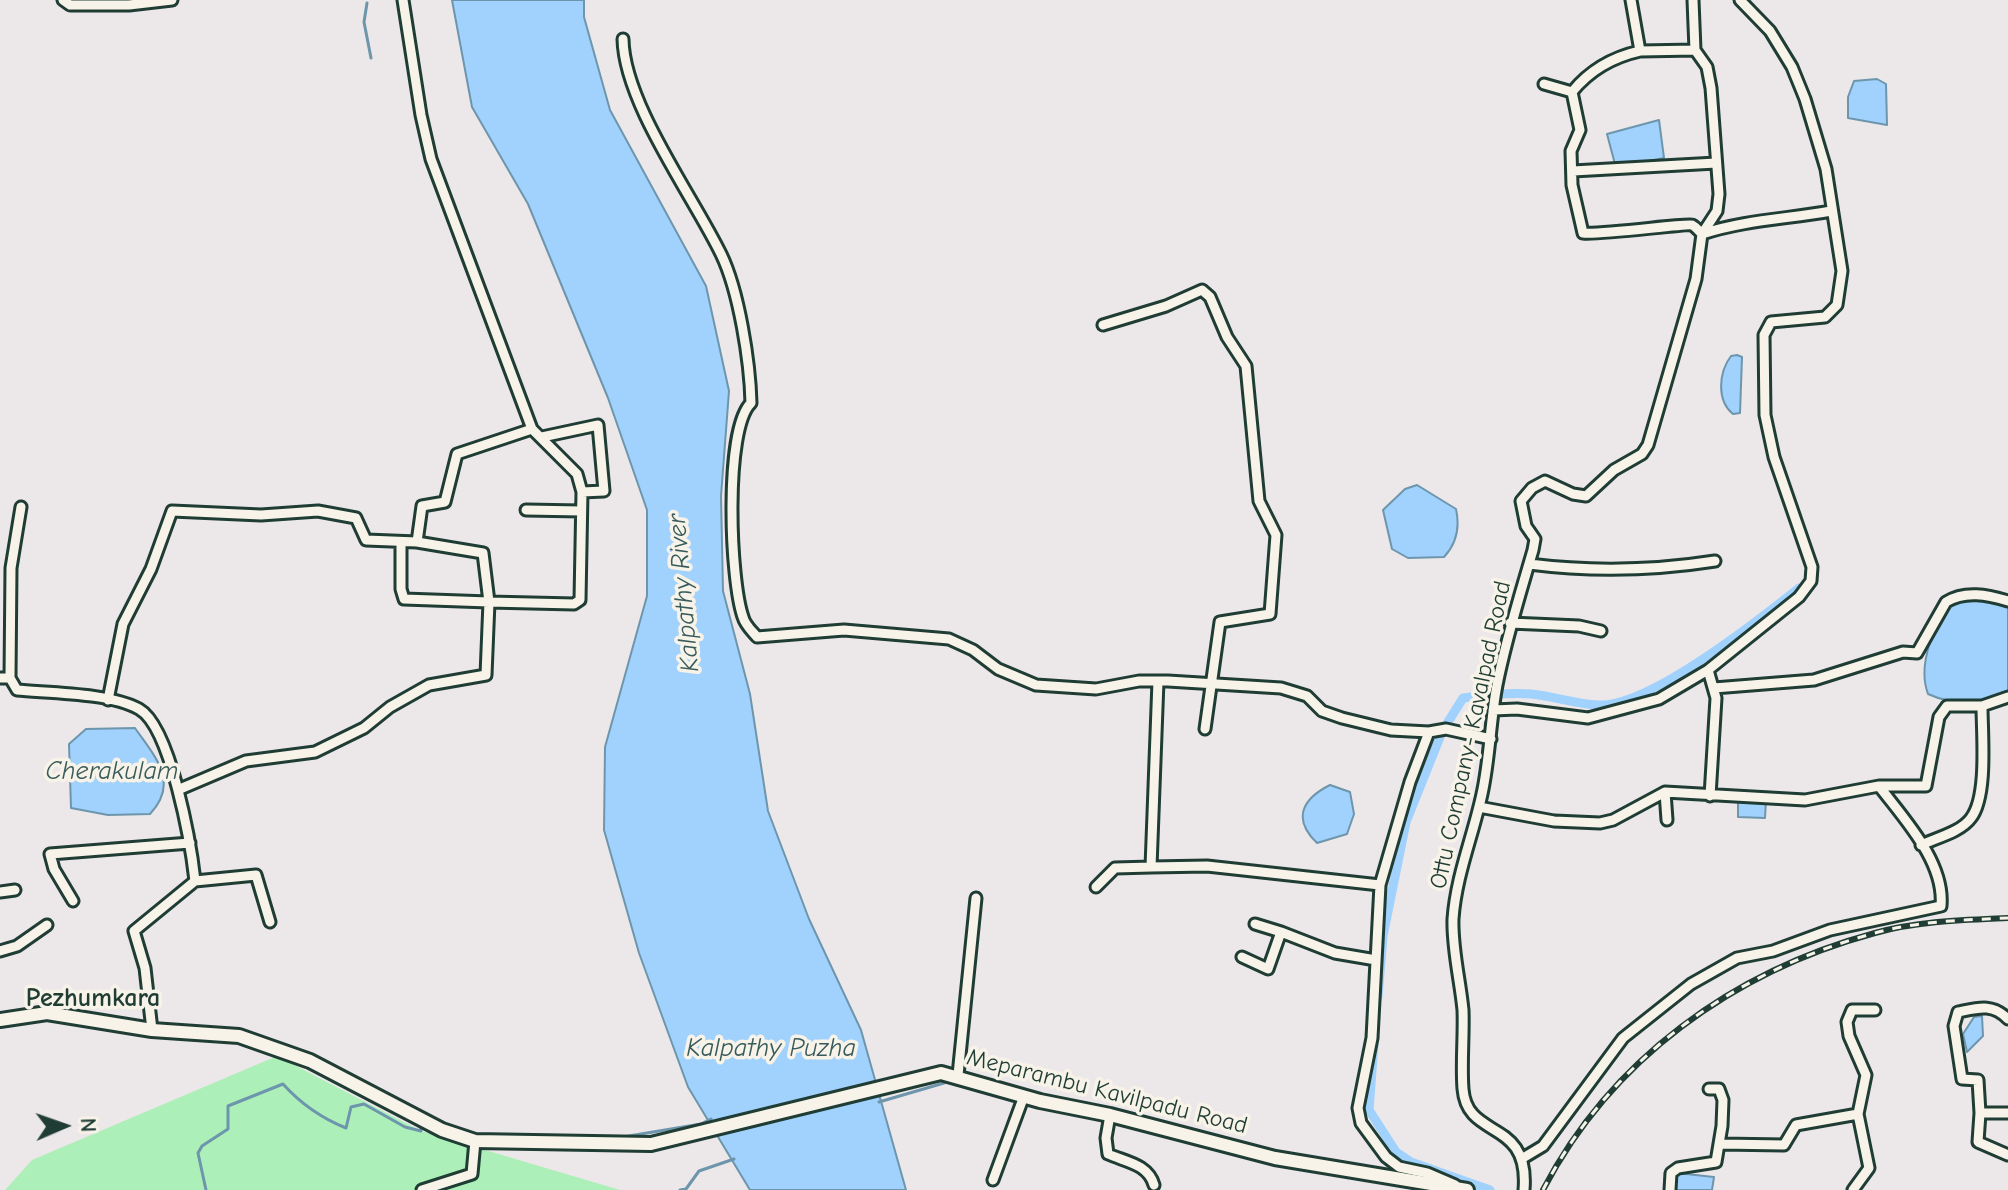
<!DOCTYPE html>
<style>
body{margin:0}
#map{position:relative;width:2008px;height:1190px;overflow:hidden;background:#ece7e8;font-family:"Comic Neue",sans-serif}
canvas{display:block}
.north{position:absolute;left:24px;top:1086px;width:80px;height:80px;-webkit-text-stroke:6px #f7f3e8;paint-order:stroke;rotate:88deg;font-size:22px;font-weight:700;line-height:32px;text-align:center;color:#1f3d34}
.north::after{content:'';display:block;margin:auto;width:28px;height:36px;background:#1f3d34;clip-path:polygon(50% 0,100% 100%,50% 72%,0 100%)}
</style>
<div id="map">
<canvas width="2008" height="1190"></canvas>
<div class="north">N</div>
</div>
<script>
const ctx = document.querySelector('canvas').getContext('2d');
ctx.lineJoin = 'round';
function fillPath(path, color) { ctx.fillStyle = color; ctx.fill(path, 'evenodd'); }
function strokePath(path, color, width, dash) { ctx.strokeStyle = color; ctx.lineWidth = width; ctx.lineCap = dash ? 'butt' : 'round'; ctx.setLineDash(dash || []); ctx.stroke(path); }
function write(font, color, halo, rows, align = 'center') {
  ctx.font = font + ' "Comic Neue",sans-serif'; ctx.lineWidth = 7; ctx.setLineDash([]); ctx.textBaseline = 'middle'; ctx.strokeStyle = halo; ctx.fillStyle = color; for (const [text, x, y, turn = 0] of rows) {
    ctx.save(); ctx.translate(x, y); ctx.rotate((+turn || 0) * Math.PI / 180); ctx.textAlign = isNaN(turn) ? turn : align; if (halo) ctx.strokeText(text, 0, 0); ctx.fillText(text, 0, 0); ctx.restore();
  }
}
fillPath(new Path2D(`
 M277,1056L421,1131L620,1190H5L32,1160Z`), '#adefb8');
const water = new Path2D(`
 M452,0H584V17L610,110L706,286L729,391L721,496L723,591L750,694L768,811L809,919L861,1030L906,1190H750L688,1087L639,953L604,830L605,747L647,596V510L608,398L528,204L472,107Z
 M1877,79L1886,84L1887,125L1848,118V97L1854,81Z
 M1659,120L1664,158L1616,168L1607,134Z
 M1737,355L1742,357L1740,413L1733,414C1716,400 1719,372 1731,356Z
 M1417,485L1456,509C1460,527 1457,543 1444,557L1408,558L1392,549L1383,510L1405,489Z
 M1967,598L2008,605V693C1984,705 1952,705 1928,694C1917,665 1934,622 1954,601Z
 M135,728C155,757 180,782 150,814L108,815L71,808L69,744L86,729Z
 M1330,785L1350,792L1354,814L1347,834L1317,843C1292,819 1302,799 1330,785Z
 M1738,799L1766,800L1765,818L1738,817Z
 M1982,1016L1983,1036L1967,1052L1963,1034L1974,1017Z
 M1677,1173L1714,1177L1712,1190H1676Z`);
fillPath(water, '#a1d1fd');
strokePath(water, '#6d96ad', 2);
strokePath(new Path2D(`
 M367,3L364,22L371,58
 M879,1102L944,1083
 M617,1138L701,1124L711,1119
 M206,1190L198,1153L202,1146L228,1129V1106L283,1084C301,1104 321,1118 346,1128L351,1107L364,1104L405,1127L421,1131V1123
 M680,1190L686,1189L699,1171L734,1159`), '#6d96ad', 3);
strokePath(new Path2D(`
 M1448,722L1463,698C1485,695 1509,692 1531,694C1553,696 1576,704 1598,705C1648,708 1759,620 1799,588
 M1378,997L1383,936L1406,822L1440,737
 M1374,1044L1369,1110L1396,1152L1411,1162L1490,1190`), '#a1d1fd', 9);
const street = new Path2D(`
 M63,0L70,5H129L172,0
 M1631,0L1640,51C1613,57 1589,71 1572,92L1580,130L1571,151L1572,185L1583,233C1602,235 1687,223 1692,225C1696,227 1699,231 1702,234C1745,220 1787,219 1831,211
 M623,39C624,103 693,196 721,254C739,291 750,362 751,403C724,429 730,580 743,617C745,625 752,631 757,637L844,630L949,639L973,650L998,669L1036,685L1096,689L1139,681H1168L1281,688L1307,696L1322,711L1342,718L1391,730L1429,732L1410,782L1380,885L1372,1038L1358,1108L1361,1123L1386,1157L1399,1167L1427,1173L1455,1185
 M1640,51L1695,50
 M1544,84L1572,92
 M1573,171L1716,163
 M1103,325L1166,306L1202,290L1210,297L1227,337L1246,366L1259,501L1276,535L1270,614L1220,622L1205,729
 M542,437L598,425L604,491L582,492
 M526,510L581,511
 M401,544V589L404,599L489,602L483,553L417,542
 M1529,564C1592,572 1651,571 1715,561
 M1510,623L1579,626L1601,631
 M1708,670L1716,698L1710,796
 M0,678H10L17,690C50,693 111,693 139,709C171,727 191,845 195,881L134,931L145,968L152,1030
 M10,678L11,568L21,507
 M1714,688L1814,680L1903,652L1917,653L1946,602C1965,590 1988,595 2008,601
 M108,700L123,624L151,569L172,511L261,515L318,511L356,518L366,540L417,542L422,506L445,502L457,454L532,429
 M1493,710L1517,709L1588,718L1659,699L1708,670L1799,597L1811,581L1812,567L1774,457L1765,415L1764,335L1771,322L1825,317L1837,305L1842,271L1826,169L1805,99L1792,67L1770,31L1740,0
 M1429,732L1446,729L1491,739
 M180,789L246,761L315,752L364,728L390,707L429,685L486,675L489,602L574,604L580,600L582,492L577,474L532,429L431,159L421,115L403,0
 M1665,792L1667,820
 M1479,807L1554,821L1600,823L1613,820L1665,792L1805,800L1879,786H1926L1939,717L1947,706H1982L2008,697
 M1921,845C1936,838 1961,832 1971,818C1988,796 1982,734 1982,706
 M1151,867L1207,866L1380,885
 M195,881L256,875L270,922
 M1096,887L1115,868L1151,867L1158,681
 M0,892L15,890
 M73,901L54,869L50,854L190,843
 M1255,924L1281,932
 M0,951L17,946L47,925
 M1242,957L1268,969L1281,932L1335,953L1376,960
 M2008,1019C1992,1003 1978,1008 1958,1012L1954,1026L1962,1079L1978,1080L1980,1113H2008
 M958,1075L976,898
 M1980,1113L1978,1142L2008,1155
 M1110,1115L1106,1138L1108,1154C1126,1162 1148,1164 1154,1185
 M1721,1144L1784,1145L1796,1125L1858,1114
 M1523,1158L1543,1146L1623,1038L1691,984L1737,958L1773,951L1830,930L1941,906C1945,862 1904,819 1879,786
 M993,1180L1024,1096
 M422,1190L472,1174L475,1141
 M1524,1190C1530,1117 1467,1141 1463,1089C1461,1063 1464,1036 1463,1010C1460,979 1452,949 1453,919C1456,876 1473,836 1482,794C1490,758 1490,722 1497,685C1506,639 1520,595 1533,550L1535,539L1526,526L1521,501L1532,488L1545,481L1573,494L1586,496L1614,470L1642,454L1648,445L1696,279L1702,234L1717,211L1719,194L1711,88L1707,67L1695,50L1693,0
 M1670,1190L1671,1173L1678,1168L1716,1162L1722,1126L1723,1100L1719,1089H1709
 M1853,1190L1869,1168L1858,1114L1866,1075L1849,1036L1847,1022L1852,1010H1875`);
const secondary = new Path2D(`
 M0,1020L47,1013L152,1030L239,1036L310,1061L442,1130L475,1141L651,1144L941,1073L1040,1101L1110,1115L1275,1158L1467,1190`);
strokePath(street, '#1f3d34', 15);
strokePath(secondary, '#1f3d34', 18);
strokePath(street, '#f7f3e8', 9);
strokePath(secondary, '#f7f3e8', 12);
const rail = new Path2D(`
 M1543,1190C1611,1059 1734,971 1875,933C1918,921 1964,920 2008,918`);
strokePath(rail, '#1f3d34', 6);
strokePath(rail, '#f7f3e8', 3, [9]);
write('24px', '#1f3d34', '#f7f3e8', [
 ["Ottu Company- Kavalpad Road",1471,735,-78],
 ["Meparambu Kavilpadu Road",1107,1092,14]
]);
write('italic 26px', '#395b5c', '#f7f3e8', [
 ["Kalpathy River",684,593,-95],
 ["Cherakulam",112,772],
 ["Kalpathy Puzha",771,1049]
]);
write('bold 26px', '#1f3d34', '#f7f3e8', [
 ["Pezhumkara",93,999]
]);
</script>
